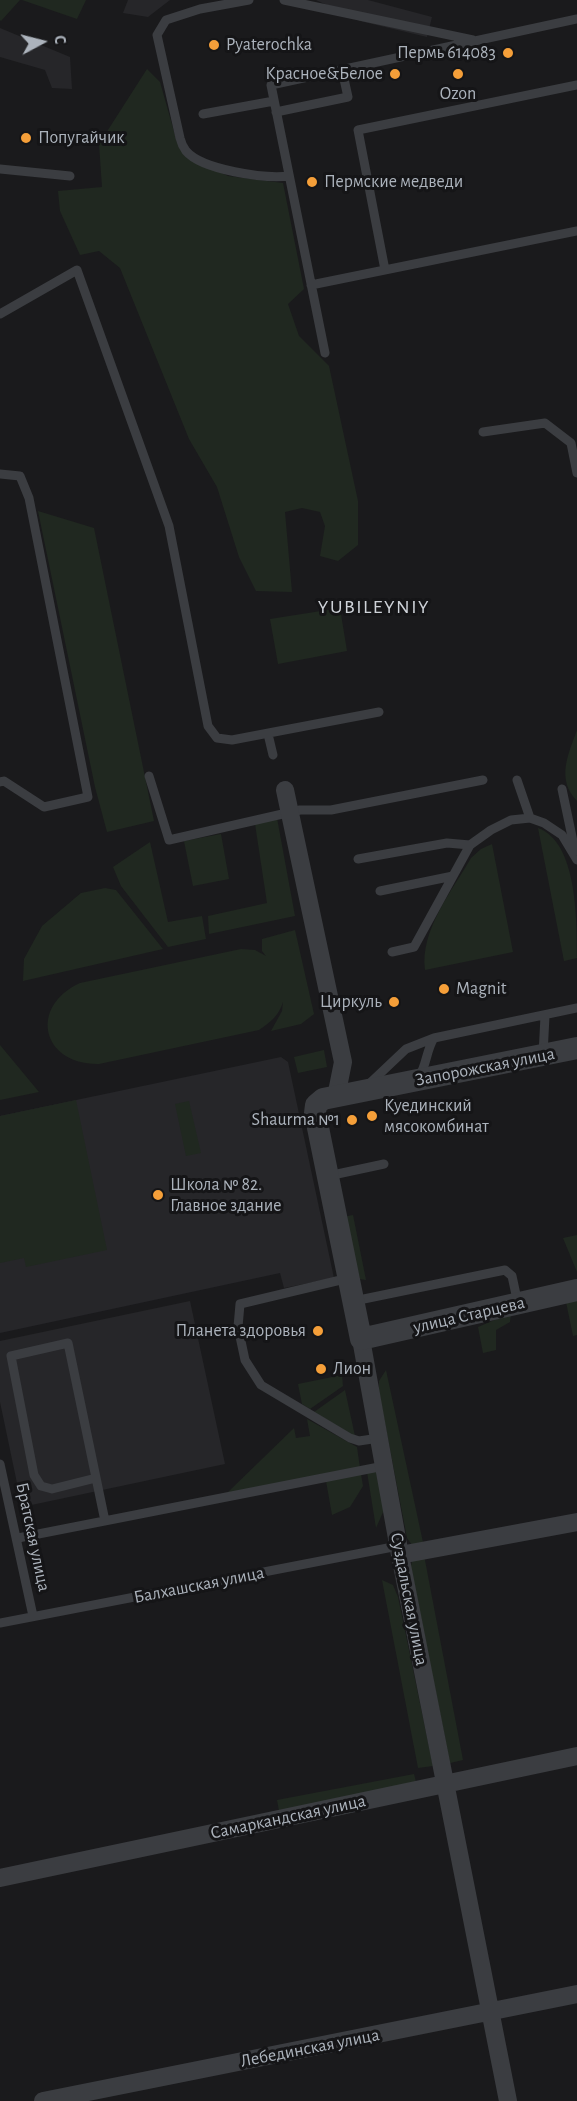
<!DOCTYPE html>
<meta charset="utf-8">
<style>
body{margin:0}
#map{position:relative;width:577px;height:2101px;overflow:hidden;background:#1a1a1c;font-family:"Alegreya Sans",sans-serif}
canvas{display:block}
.north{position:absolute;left:12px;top:12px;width:60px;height:60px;-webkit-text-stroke:4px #151517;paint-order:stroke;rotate:83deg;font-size:16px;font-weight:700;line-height:24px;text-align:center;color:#acb3bc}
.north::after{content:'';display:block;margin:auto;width:21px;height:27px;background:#acb3bc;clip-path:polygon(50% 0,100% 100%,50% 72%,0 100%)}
</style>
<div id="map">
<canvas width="577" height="2101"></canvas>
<div class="north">С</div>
</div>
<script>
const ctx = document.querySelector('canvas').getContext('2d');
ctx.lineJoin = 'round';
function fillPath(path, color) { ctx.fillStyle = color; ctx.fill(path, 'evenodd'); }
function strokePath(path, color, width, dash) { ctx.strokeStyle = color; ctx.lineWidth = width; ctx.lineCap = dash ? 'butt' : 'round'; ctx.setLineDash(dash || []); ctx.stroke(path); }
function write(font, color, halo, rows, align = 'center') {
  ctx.font = font + ' "Alegreya Sans",sans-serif'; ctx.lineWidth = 6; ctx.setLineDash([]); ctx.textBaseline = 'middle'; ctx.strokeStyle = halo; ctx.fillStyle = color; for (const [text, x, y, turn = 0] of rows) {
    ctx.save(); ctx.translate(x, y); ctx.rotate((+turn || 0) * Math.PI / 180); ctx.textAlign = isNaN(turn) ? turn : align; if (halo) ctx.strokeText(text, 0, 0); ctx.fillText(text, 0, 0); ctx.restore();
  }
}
fillPath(new Path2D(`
 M128,0H170L148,17L123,13Z
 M316,0H368L432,17L427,37L360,21Z
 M0,28L70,57L72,89L52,88L45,70L0,57Z
 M281,1057L288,1062L334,1278L284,1288L280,1273L0,1333V1116Z
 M190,1301L225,1464L22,1507L0,1402V1341Z`), '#262629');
fillPath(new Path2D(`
 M0,0H20L1,21L0,20Z
 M22,0H86L77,19Z
 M147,69L160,82L177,142L201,163L228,176L283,183L304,289L288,304L299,336L329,366L358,501V545L338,561L320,556L325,526L320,512L302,508L285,512L292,592L256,591L239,557L217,487L189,439L120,268L99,251L80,255L60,211L58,191L102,187L99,144Z
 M38,511L94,528L154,821L107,832L95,787Z
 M340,608L347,651L278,664L270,619Z
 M577,730V801C556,779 568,755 577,730Z
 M277,818L295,916L209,934L208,916L267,903L255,824Z
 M538,828C577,842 577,918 577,958L564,961Z
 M221,834L229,879L193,886L184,841Z
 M150,842L168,922L202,916L206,939L168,947L121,886L113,867Z
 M492,844L513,952L425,970C420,930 452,891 471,858L481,849Z
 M105,888L116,890L163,949L23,981L24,959L42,926L81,893Z
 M295,930L314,1014L301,1024L271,1031L282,1011L283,1002C279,1015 271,1022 259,1030L99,1064C42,1065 28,1007 80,983L241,949L255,950L266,956L262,951V939Z
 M0,1045L39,1092L0,1100Z
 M324,1050L327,1067L298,1073L294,1057Z
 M76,1100L107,1250L26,1267L24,1258L0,1263V1116Z
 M189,1101L201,1153L186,1156L175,1104Z
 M353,1215L366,1280L360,1279L343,1217Z
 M577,1235V1272L563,1238Z
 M577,1300V1335L573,1336L566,1302Z
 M511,1313L510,1322L496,1330V1350L483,1353L478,1327Z
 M386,1370L424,1547L412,1545L407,1538L379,1392V1381Z
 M342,1375L343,1386L310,1409L302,1404L298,1384Z
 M345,1390L355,1436L314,1412Z
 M307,1419L357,1447L360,1468L226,1494L294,1428L296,1438L310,1436Z
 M378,1470L384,1510L376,1528L367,1472Z
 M361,1474L363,1486L350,1507L332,1515L326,1481Z
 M424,1555L463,1760L450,1763L411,1567L412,1561Z
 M382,1580L393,1585L398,1597L433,1766L418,1768Z
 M414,1774L416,1782L279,1811L277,1800Z`), '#202820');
strokePath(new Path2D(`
 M249,0L200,9L166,20L157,35L180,138C181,142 183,147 186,151C202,170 265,179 289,176
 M284,0L473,40
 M276,112L348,97L342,70
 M203,114L274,101
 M0,169L70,176
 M385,270L358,130L577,85
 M311,285L577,231
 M0,314L77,270L169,526L208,726L217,738L232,740L379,712
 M325,353L271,85L577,19
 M483,432L545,423L571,443L577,473
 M0,474L20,476L29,498L88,797L44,807L4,781L0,782
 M268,734L273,755
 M149,776L169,840L300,810H331L483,780
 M517,780L530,818
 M562,789L575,851
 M358,859L447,843L470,845
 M380,891L453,876
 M392,952L414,947L470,845L491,830L511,820L530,818L544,823L562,835L577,860
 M543,1055L545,1016
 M419,1077C427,1064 426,1051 434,1038L577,1008
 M369,1084L406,1049L434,1038
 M328,1176L384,1164
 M349,1278L240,1304L238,1327L245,1360L261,1385L350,1438L359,1441L379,1438
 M354,1301L505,1270L512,1276L518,1304
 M0,1464L33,1616
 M96,1478L52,1489L41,1486L34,1475L11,1356L68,1343L105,1521
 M18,1538L384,1466
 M0,1623L398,1546`), '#3b3d41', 9);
strokePath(new Path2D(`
 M285,790L343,1062L336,1097
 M361,1339L400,1555L508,2101
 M400,1555L577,1522
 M0,1878L577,1756
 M43,2101L577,1994`), '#3b3d41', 18);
strokePath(new Path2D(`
 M577,1048L323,1099L316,1105L315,1113L361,1339L577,1290`), '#3b3d41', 22);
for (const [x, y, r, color] of [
 [214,45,6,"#f59f39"],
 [508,53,6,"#f59f39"],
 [395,74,6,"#f59f39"],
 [458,74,6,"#f59f39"],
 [26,138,6,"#f59f39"],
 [312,182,6,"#f59f39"],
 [444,989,6,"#f59f39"],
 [394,1002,6,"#f59f39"],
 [372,1116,6,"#f59f39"],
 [352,1120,6,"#f59f39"],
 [158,1195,6,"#f59f39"],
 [318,1331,6,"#f59f39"],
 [321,1369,6,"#f59f39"]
]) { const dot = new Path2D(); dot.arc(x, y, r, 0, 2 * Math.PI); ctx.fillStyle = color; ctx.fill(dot); strokePath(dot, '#151517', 2); }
write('18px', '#acb3bc', '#151517', [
 ["Pyaterochka",226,45],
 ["Пермь 614083",496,53,"right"],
 ["Красное&Белое",383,74,"right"],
 ["Ozon",458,94,"center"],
 ["Попугайчик",38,138],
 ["Пермские медведи",324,182],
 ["Magnit",456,989],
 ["Циркуль",382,1002,"right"],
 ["Куединский",384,1106],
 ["мясокомбинат",384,1127],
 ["Shaurma №1",340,1120,"right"],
 ["Школа № 82.",170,1185],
 ["Главное здание",170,1206],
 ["Планета здоровья",306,1331,"right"],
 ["Лион",333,1369]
], 'left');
write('18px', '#acb3bc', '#151517', [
 ["Запорожская улица",485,1067,-11],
 ["улица Старцева",469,1315,-13],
 ["Братская улица",33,1537,78],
 ["Балхашская улица",199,1585,-11],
 ["Суздальская улица",409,1599,79],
 ["Самаркандская улица",288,1817,-12],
 ["Лебединская улица",310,2048,-11]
]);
ctx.letterSpacing = '1.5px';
write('20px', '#ced2d8', '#151517', [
 ["YUBILEYNIY",374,607]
]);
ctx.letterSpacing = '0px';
</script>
